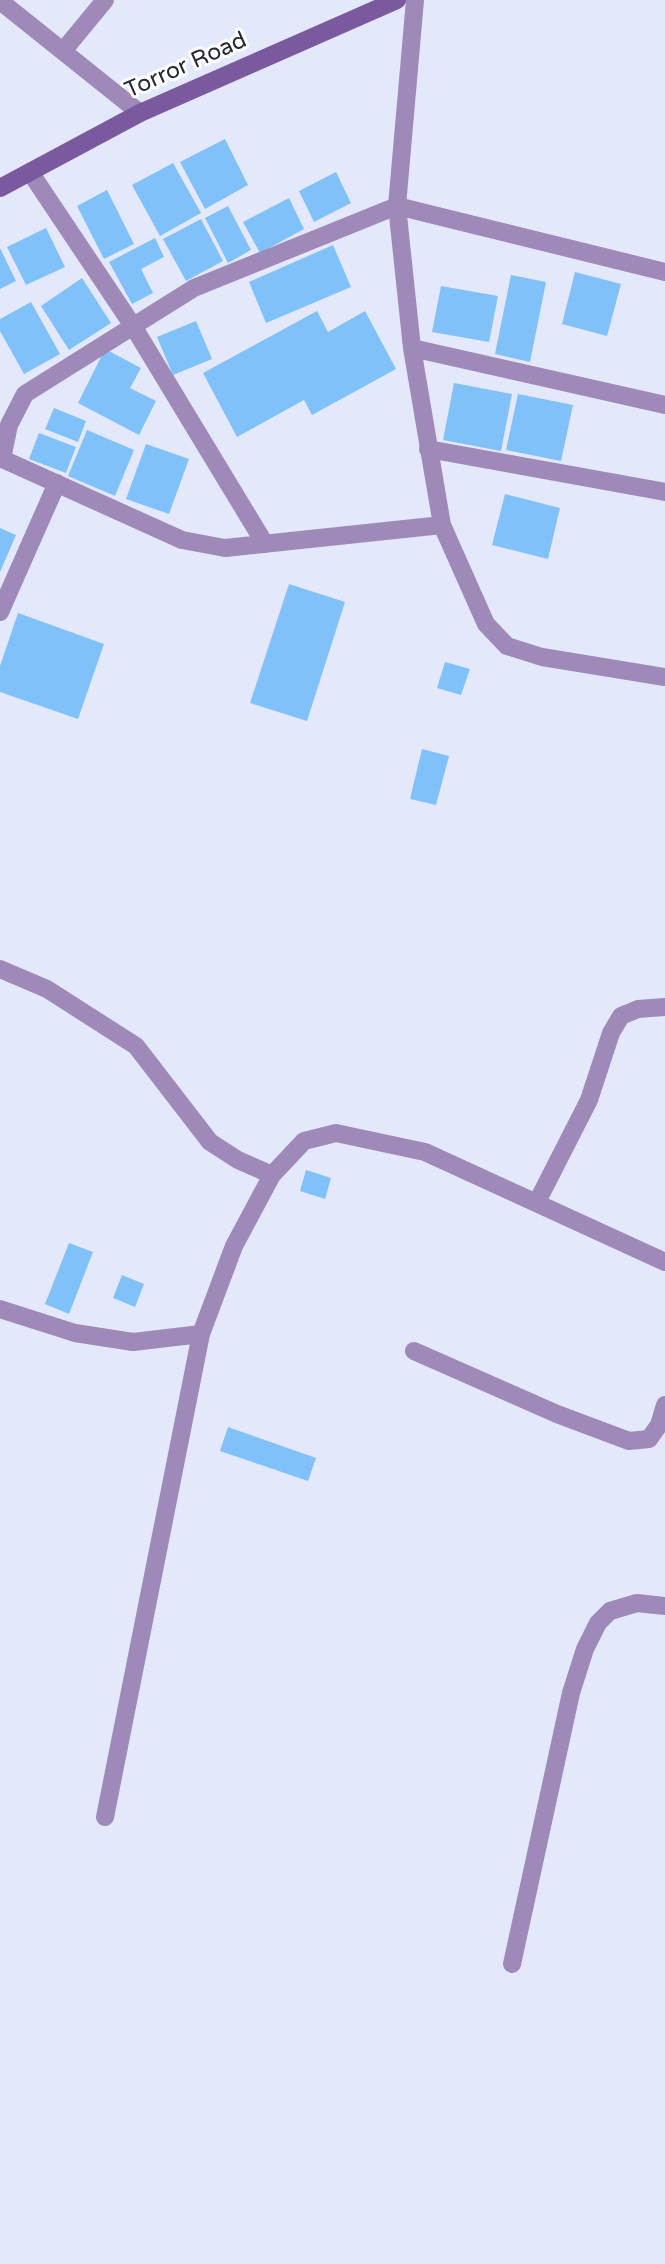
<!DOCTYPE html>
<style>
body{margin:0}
canvas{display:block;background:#e4e8fb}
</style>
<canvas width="665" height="2264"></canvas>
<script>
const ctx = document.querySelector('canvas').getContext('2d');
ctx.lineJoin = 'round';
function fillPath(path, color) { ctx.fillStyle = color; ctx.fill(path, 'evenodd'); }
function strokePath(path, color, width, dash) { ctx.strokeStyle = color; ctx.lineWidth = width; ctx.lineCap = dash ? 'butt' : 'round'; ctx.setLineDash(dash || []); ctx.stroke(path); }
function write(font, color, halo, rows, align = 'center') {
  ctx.font = font + ' "Varela Round",sans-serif'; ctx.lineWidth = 6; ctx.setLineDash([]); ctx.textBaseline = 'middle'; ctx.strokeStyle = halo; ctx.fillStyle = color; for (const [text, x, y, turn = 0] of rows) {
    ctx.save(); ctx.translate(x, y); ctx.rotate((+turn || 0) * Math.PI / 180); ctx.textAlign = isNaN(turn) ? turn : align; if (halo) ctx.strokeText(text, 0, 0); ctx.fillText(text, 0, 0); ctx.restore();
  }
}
fillPath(new Path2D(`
 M225,139L248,185L205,209L180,162Z
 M173,163L201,213L160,236L132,185Z
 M336,172L351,203L314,222L299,191Z
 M107,190L134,244L104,259L77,206Z
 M289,198L304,229L260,253L243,222Z
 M228,206L251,250L228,263L205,218Z
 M201,219L223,261L186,281L163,239Z
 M46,228L65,267L26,285L7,247Z
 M155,238L164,257L141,269L153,293L132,304L109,262Z
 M333,245L351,287L266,323L249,282Z
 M0,248L16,281L0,289Z
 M575,272L621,284L607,336L562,324Z
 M511,275L546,282L530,362L495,354Z
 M82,278L111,323L69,350L41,306Z
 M441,286L498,296L489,342L432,332Z
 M31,302L60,354L24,374L0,331V319Z
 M317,311L328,332L365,311L396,369L312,415L304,400L237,437L203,373Z
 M196,321L212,359L173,375L157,337Z
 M105,349L141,368L130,388L156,401L139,435L78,403Z
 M454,383L512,394L501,451L443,440Z
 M518,394L573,405L561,461L506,450Z
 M54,408L86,421L78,442L45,429Z
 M87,430L134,450L115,496L68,476Z
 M39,433L76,447L66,473L29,459Z
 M146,444L189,459L169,514L126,499Z
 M505,494L560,508L548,559L492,545Z
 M0,528L16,535L0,572Z
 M289,584L345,602L307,721L250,703Z
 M18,613L104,644L78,719L0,692V666Z
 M445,662L470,669L461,695L437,688Z
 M422,749L449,756L436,805L410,799Z
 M306,1170L331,1178L325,1199L300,1191Z
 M69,1243L93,1252L69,1314L45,1304Z
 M122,1275L144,1284L135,1307L113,1298Z
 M228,1427L316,1458L308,1481L220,1451Z`), '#81c1f9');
strokePath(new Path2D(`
 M415,0L397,206L412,348L442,525L486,624L507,646L542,657L665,677
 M0,1L140,113
 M63,51L105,0
 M30,172L133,326L265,544
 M412,348L665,405
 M428,449L665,492
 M0,458L182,540L225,548L442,525
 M2,459L9,425L25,394L194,288L397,206L665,272
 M0,612L57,483
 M0,969L47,989L136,1046L210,1142L238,1160L272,1175
 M537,1202L589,1100L611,1033L621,1016L638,1009L665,1007
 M0,1309L75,1333L133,1342L201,1334
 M414,1351L557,1414L629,1441L649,1439L659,1425L665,1405
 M105,1817L201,1334L234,1246L272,1175L304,1141L336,1133L425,1152L665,1262
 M512,1964L571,1693L585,1649L598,1623L610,1611L637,1603L665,1606`), '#9e89b8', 18);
strokePath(new Path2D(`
 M0,188L140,113L397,0`), '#7b599e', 18);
write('23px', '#262834', '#fff', [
 ["Torror Road",186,66,-24]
]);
</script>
